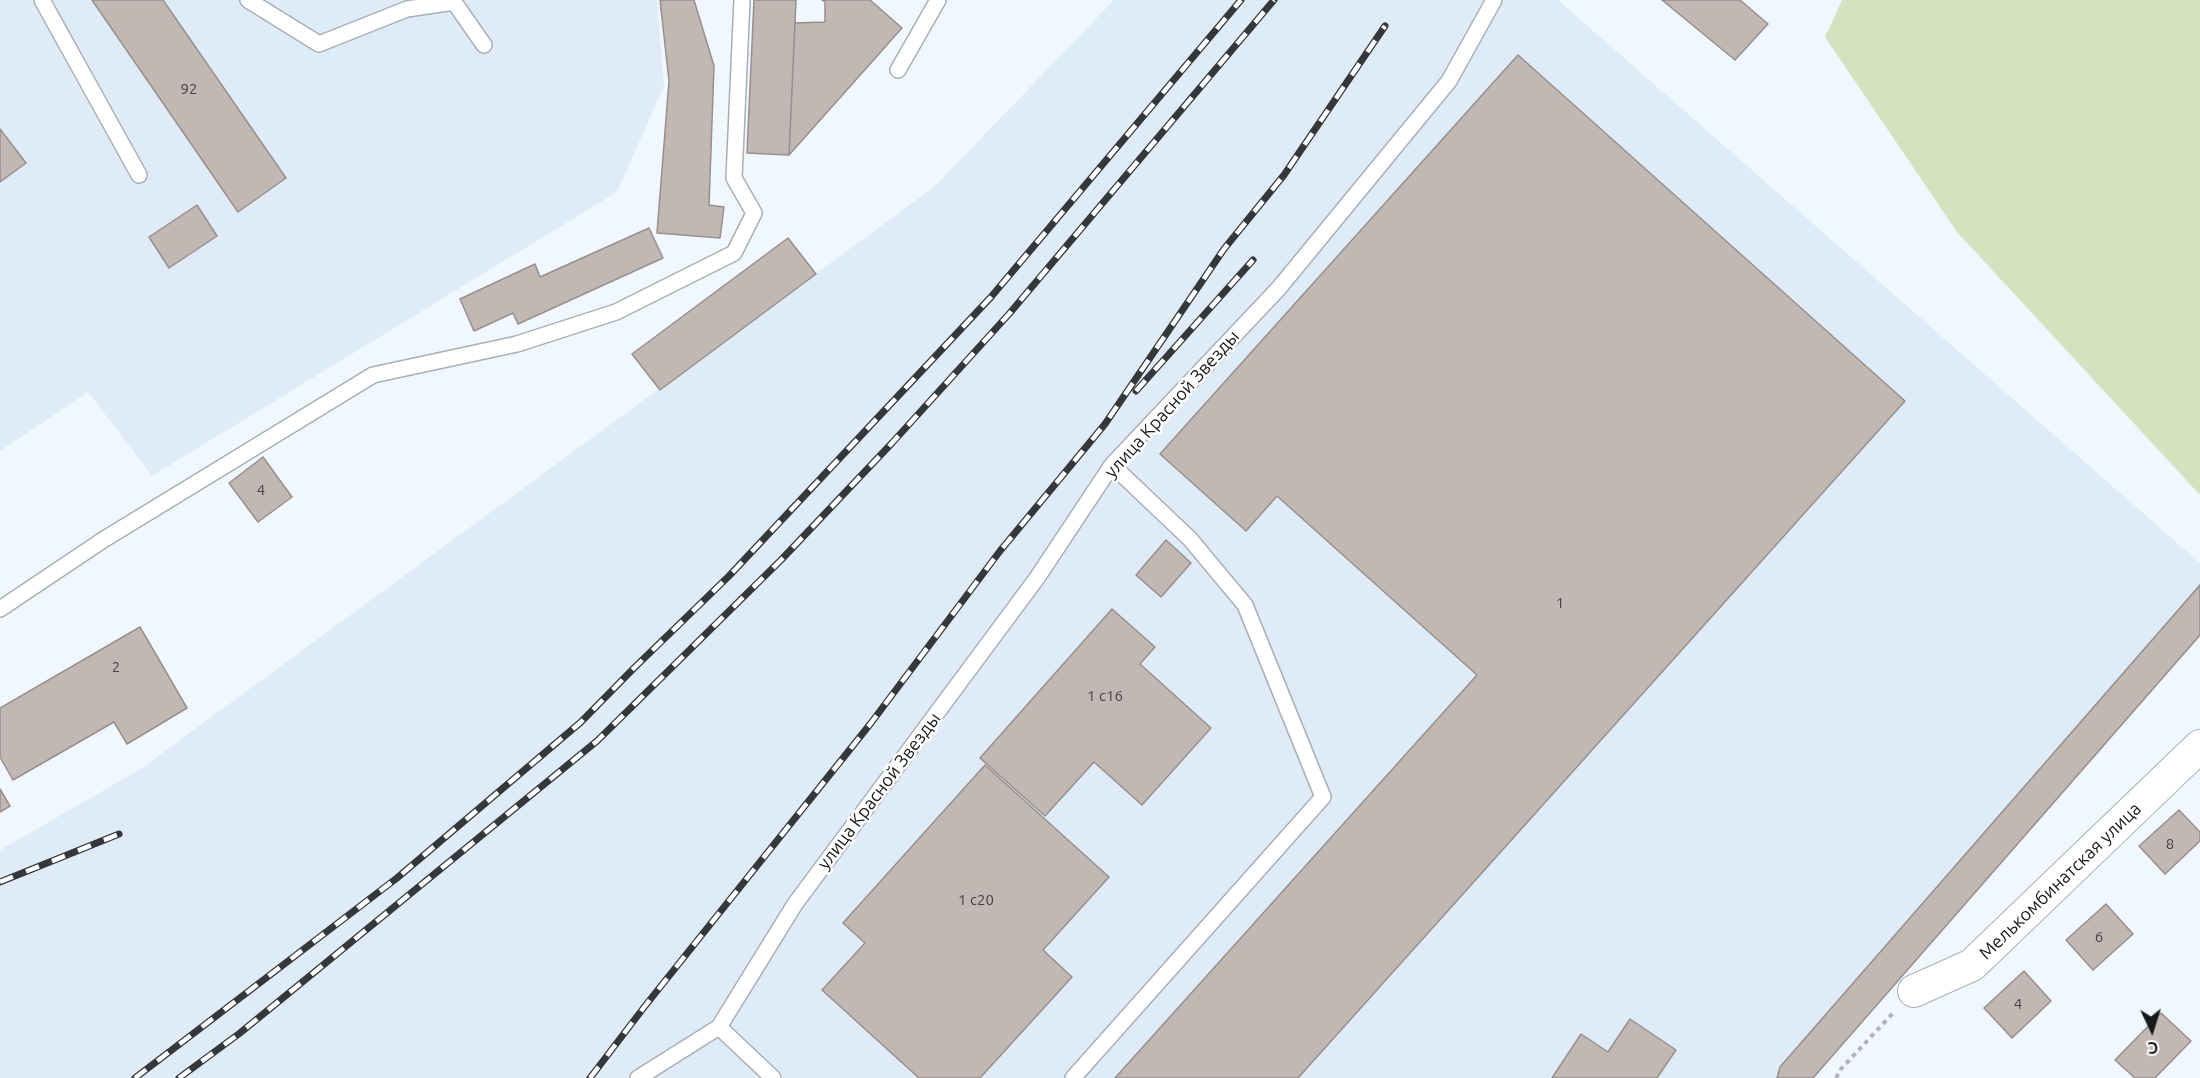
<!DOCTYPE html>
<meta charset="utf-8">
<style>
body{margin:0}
#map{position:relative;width:2200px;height:1078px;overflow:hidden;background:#f0f7fe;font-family:Ubuntu,sans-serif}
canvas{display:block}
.north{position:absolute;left:2122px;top:1000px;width:60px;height:60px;-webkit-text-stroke:4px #fff;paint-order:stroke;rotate:176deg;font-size:16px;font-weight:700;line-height:24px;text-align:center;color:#171a1c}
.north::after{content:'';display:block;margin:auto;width:21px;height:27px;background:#171a1c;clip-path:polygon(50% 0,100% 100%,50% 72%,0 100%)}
</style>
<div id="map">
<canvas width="2200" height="1078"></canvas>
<div class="north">С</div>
</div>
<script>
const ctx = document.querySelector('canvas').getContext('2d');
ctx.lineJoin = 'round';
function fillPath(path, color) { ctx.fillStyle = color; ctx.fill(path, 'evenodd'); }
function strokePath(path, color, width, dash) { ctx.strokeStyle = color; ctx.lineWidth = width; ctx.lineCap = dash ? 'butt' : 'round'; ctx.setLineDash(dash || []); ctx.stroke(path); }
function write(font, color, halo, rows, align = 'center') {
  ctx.font = font + ' Ubuntu,sans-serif'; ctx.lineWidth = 5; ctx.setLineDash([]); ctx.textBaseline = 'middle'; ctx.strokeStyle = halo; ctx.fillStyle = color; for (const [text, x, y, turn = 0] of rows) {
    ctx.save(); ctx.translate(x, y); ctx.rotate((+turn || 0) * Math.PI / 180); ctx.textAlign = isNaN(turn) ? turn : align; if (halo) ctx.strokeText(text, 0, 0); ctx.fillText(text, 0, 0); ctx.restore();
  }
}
fillPath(new Path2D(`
 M0,0H657L664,86L617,192L152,476L88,392L0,451Z
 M1114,0H1558L2200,563V585L1777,1078H0V850L139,770L934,187Z`), '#dfecf8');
fillPath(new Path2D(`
 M1842,0H2200V495L1957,232L1825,37Z`), '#d4e3bf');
const building = new Path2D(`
 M92,0H163L286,178L238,212Z
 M660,0H694L714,66L709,205L724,207L720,238L657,233L669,81Z
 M754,0H796L789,155L747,153Z
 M822,0H870L902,28L789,155L795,23L825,22V2Z
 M1662,0H1740L1768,24L1735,60Z
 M1518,55L1905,401L1298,1078H1115L1477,675L1277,496L1246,531L1160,454Z
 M0,129L26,163L0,182Z
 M197,205L217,236L169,268L149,237Z
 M649,228L663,258L518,324L513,313L474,331L460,299L535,264L540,277Z
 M788,238L816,274L660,390L632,354Z
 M263,457L292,497L258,522L229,483Z
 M1166,540L1191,563L1161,597L1136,575Z
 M2200,585V635L1813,1078H1777L1780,1067Z
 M1112,609L1155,647L1140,664L1211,728L1142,805L1094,762L1045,816L980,758Z
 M140,627L187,708L127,744L114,722L13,780L0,757V708Z
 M985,765L1109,877L1043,950L1072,977L980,1078H919L822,990L865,943L843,923Z
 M0,789L10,806L0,812Z
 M2179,810L2200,832V841L2165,874L2139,846Z
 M2106,904L2133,934L2093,970L2066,940Z
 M2024,971L2051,1001L2012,1038L1984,1008Z
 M2161,1013L2191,1041L2155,1078H2135L2115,1060Z
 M1630,1019L1676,1050L1657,1078H1552L1581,1034L1608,1052Z`);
fillPath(building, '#c1b8b4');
strokePath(building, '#988f8c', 1.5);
const service = new Path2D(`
 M42,0L139,175
 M248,0L319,44L407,9L454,2L484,45
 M898,70L938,0
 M0,609L103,540L373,375L517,344L616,312L734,253L754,213L734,178L742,0
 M719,1027L773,1078
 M638,1078L719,1027L795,904L1037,578L1112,465L1279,288L1449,81L1494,0
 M1073,1078L1323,797L1245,605L1190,539L1112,465`);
const minor = new Path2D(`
 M1914,991L1972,965L2200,746`);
strokePath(service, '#a8afb5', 18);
strokePath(minor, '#a8afb5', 34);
strokePath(new Path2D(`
 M1836,1078L1841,1069L1893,1013`), '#adb3b8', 4, [4.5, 4.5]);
strokePath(service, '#fff', 15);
strokePath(minor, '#fff', 32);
const rail = new Path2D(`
 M1136,391L1253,260
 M0,882L119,834
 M135,1078L397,878L581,722L634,668L729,576L991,297L1241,0
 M179,1078L240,1033L597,741L781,560L892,443L1009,314L1274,0
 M590,1078L645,1006L871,723L1000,551L1105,424L1224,249L1284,175L1385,26`);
strokePath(rail, '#35383b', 7);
strokePath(rail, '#fff', 4.5, [14]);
write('15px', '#424242', null, [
 ["92",189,89],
 ["4",261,490],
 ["1",1560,603],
 ["2",116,667],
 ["1 с16",1105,696],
 ["8",2170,844],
 ["1 с20",976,900],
 ["6",2099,937],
 ["4",2018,1004]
]);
write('18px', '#171a1c', '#fff', [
 ["улица Красной Звезды",1172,404,-48],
 ["улица Красной Звезды",879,791,-53],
 ["Мелькомбинатская улица",2060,881,-44]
]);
</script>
